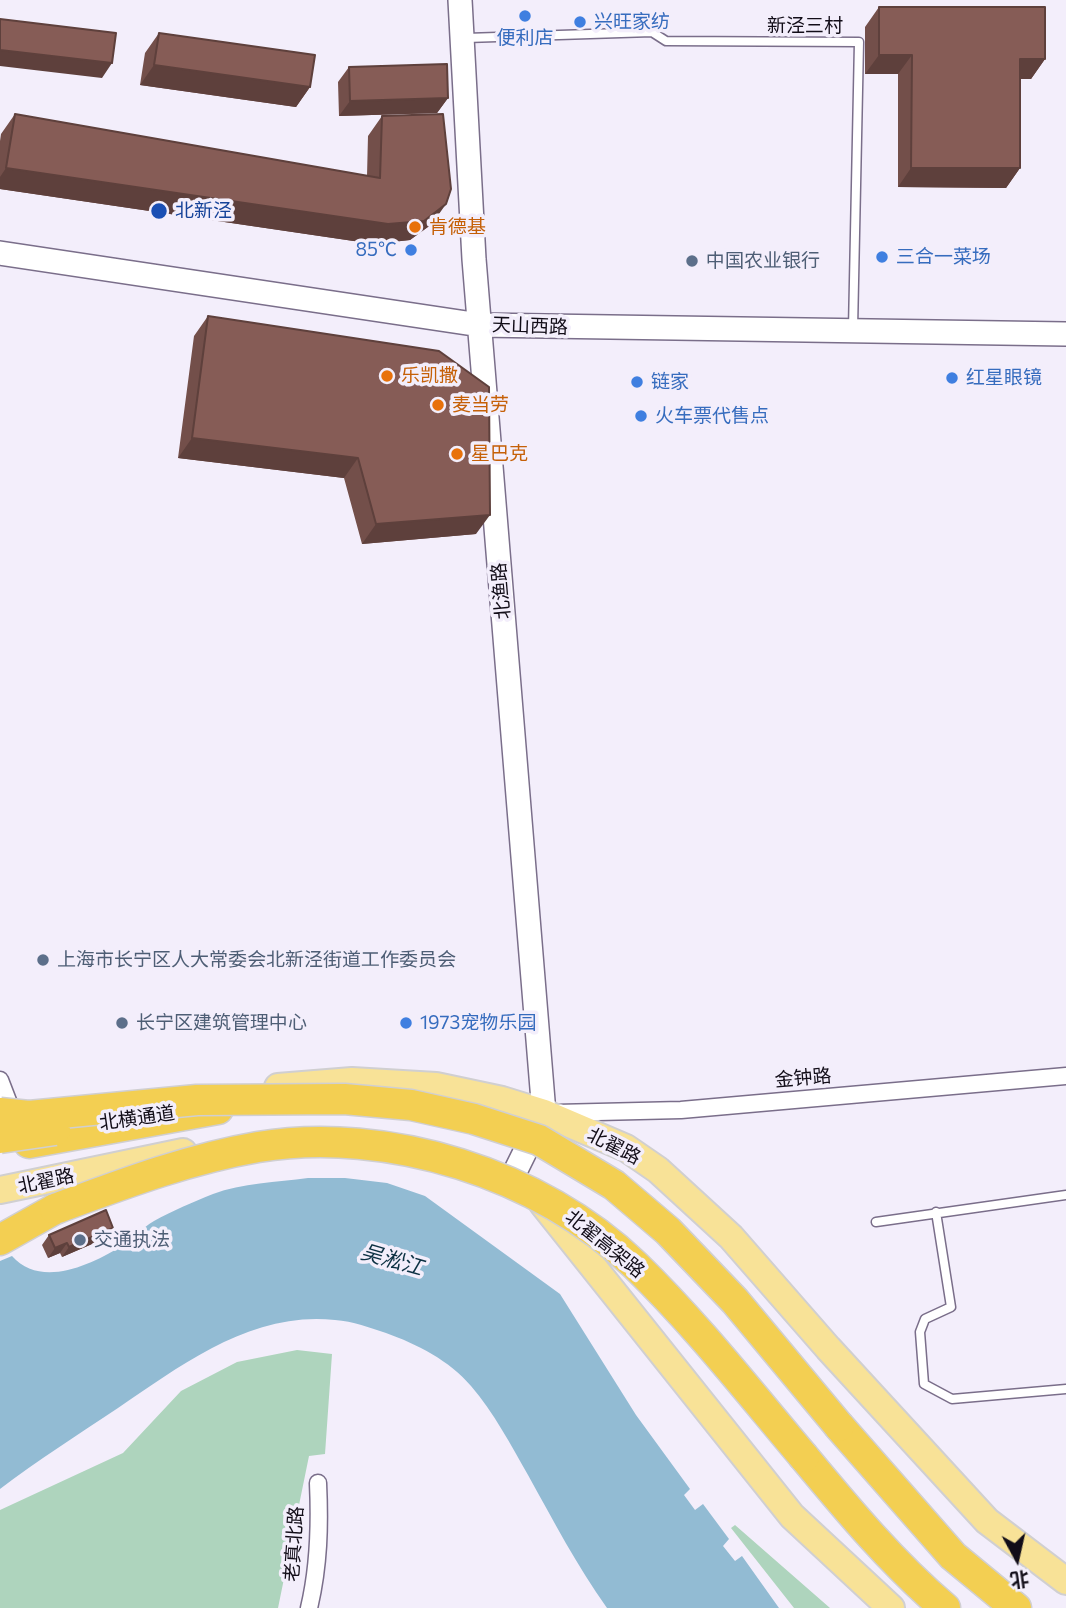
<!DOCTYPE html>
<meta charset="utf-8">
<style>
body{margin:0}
#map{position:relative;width:1066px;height:1608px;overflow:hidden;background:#f3eefb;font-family:Commissioner,"Noto Sans SC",sans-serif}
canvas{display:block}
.north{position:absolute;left:982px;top:1524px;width:70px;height:70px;-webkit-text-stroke:5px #f3eefb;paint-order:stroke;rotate:172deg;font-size:19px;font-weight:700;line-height:28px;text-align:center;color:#120d18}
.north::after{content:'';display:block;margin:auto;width:24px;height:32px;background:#120d18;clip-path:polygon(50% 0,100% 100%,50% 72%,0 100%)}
</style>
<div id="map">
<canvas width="1066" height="1608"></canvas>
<div class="north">北</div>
</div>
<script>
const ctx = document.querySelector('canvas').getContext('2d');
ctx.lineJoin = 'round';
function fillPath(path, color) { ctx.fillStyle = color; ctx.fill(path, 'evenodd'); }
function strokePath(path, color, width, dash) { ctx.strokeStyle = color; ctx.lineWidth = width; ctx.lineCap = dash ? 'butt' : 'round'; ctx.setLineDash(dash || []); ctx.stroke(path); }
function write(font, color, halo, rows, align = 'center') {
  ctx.font = font + ' Commissioner,"Noto Sans SC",sans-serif'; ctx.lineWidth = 7; ctx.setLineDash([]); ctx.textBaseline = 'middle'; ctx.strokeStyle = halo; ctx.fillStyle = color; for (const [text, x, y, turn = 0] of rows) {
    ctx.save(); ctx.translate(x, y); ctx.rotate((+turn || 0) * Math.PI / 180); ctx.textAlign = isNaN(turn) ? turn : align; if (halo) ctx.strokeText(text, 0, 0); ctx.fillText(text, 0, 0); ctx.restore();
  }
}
fillPath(new Path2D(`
 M297,1350L332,1354L325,1454L309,1456L278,1608H0V1510L123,1453L181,1391L237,1362Z
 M735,1525L830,1608H794L731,1528Z`), '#aed4bd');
fillPath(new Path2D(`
 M308,1178H345L387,1183L425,1196L560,1294L636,1415L690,1489L684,1495L695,1510L703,1504L729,1539L723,1546L735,1561L742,1556L779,1608H607C577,1566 553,1520 528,1475C511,1445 494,1413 471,1386C450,1361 417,1344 386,1333C370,1328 353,1321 335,1320C252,1311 183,1364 118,1408C79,1434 38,1460 0,1489V1261L12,1256C40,1288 89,1266 120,1247C132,1240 142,1228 154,1221C172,1211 193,1202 213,1194C242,1183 277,1182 308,1178Z`), '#92bbd3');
const lane = new Path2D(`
 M466,38L652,32L666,41L859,42L853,329
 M936,1212L951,1307L925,1319L920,1332L924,1384L952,1399L1066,1389
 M876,1222L1066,1195`);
const street = new Path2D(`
 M0,1080L15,1119
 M556,1113L681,1110L1066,1076
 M309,1608C319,1566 320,1526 318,1483`);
const secondary = new Path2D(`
 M460,0L474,259L544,1113L514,1174
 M0,253L480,325L1066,334`);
const primary = new Path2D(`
 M278,1087L352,1081L436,1086L502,1100L544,1113L626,1148L658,1170L731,1237L828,1348L987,1521L1066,1581
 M0,1190L183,1152
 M543,1204L792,1516L891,1608`);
const highway = new Path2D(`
 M29,1143L218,1109
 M0,1240L55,1209
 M839,1426L953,1556L1016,1608
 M804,1457C848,1510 892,1563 945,1608`);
strokePath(lane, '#7a6e8a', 11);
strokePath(street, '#7a6e8a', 19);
strokePath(secondary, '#7a6e8a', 26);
strokePath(primary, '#d0cfd1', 30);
strokePath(highway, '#d0cfd1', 33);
strokePath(lane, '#fff', 8);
strokePath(street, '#fff', 16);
strokePath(secondary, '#fff', 23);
strokePath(primary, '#f8e297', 26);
strokePath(highway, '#f3cf52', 30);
const highwayBridge = new Path2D(`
 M0,1113L29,1116L197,1100L344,1099L411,1105L474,1119L539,1140L614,1185L668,1231L735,1301L839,1426
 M0,1138L55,1130
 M55,1209C120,1185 188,1159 258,1147C388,1126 541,1174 635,1265C696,1324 749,1392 804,1457`);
strokePath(highwayBridge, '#d0cfd1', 33, []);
strokePath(highwayBridge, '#f3cf52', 30);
fillPath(new Path2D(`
 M879,7L1045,59L1031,79H1020V168L1006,188L898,187V74H865V27Z
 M159,33L310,87L296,107L140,85L145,53Z
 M349,67L448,98L437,113L339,116L338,82Z
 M15,114L367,176L368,136L382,116L432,224L410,240L374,244L0,189V141L1,134Z
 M208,316L476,534L362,544L344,478L178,458L194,336Z
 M49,1235L106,1238L62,1257L60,1253L48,1258L42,1245Z`), '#734f4a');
fillPath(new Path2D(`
 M0,50L112,63L102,78L0,66Z
 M879,55H912L898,74H865Z
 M1020,59H1045L1031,79H1006Z
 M154,65L310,87L296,107L140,85Z
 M448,98L437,113L339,116L350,101Z
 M6,168L446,204L432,224L410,240L374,244L0,189V177Z
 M911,168H1020L1006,188L898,187Z
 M192,438L358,458L344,478L178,458Z
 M490,515L476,534L362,544L376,524Z
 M113,1228L106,1238L62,1257L69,1247Z
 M67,1243L60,1253L48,1258L55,1248Z`), '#5e403c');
const building = new Path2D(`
 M879,7H1045V59H1020V168H911L912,55H879Z
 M0,19L116,33L112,63L0,50Z
 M159,33L315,55L310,87L154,65Z
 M447,64L448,98L350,101L349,67Z
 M15,114L380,178L382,116L443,114L451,189L446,204L424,221L388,224L6,168Z
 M208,316L439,351L489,387L490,515L376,524L358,458L192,438Z
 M106,1210L113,1228L69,1247L67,1243L55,1248L49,1235Z`);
fillPath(building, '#865c56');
strokePath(building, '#5e403c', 2);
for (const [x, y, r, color] of [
 [525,16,7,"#3f7fe0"],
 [580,22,7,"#3f7fe0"],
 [159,211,9,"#1a4fb4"],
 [415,227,7,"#e8710a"],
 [411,250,7,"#3f7fe0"],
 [882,257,7,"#3f7fe0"],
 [692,261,7,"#5c6f8a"],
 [387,376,7,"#e8710a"],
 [952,378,7,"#3f7fe0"],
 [637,382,7,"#3f7fe0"],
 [438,405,7,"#e8710a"],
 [641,416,7,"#3f7fe0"],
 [457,454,7,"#e8710a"],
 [43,960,7,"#5c6f8a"],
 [122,1023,7,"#5c6f8a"],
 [406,1023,7,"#3f7fe0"],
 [80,1240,7,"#5c6f8a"]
]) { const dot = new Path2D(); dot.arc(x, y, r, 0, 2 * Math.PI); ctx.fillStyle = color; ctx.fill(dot); strokePath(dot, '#f3eefb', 2.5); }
write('19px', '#366cbe', '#f3eefb', [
 ["兴旺家纺",594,22],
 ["便利店",525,38,"center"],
 ["85℃",397,250,"right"],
 ["三合一菜场",896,257],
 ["红星眼镜",966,378],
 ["链家",651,382],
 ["火车票代售点",655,416],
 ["1973宠物乐园",420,1023]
], 'left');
write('19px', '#120d18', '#f3eefb', [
 ["新泾三村",805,26],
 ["天山西路",530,326,2],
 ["北渔路",501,591,-95],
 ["金钟路",803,1078,-5],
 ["北横通道",137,1118,-8],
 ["北翟路",614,1146,27],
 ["北翟路",46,1181,-12],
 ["北翟高架路",605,1244,39],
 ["老真北路",294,1544,-86]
]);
write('19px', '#164399', '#f3eefb', [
 ["北新泾",175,211]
], 'left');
write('19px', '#c56008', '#f3eefb', [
 ["肯德基",429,227],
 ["乐凯撒",401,376],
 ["麦当劳",452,405],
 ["星巴克",471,454]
], 'left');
write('19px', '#4e5e75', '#f3eefb', [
 ["中国农业银行",706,261],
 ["上海市长宁区人大常委会北新泾街道工作委员会",57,960],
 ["长宁区建筑管理中心",136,1023],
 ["交通执法",94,1240]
], 'left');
write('italic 21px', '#0c3042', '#f3eefb', [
 ["吴淞江",392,1260,16]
]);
</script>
